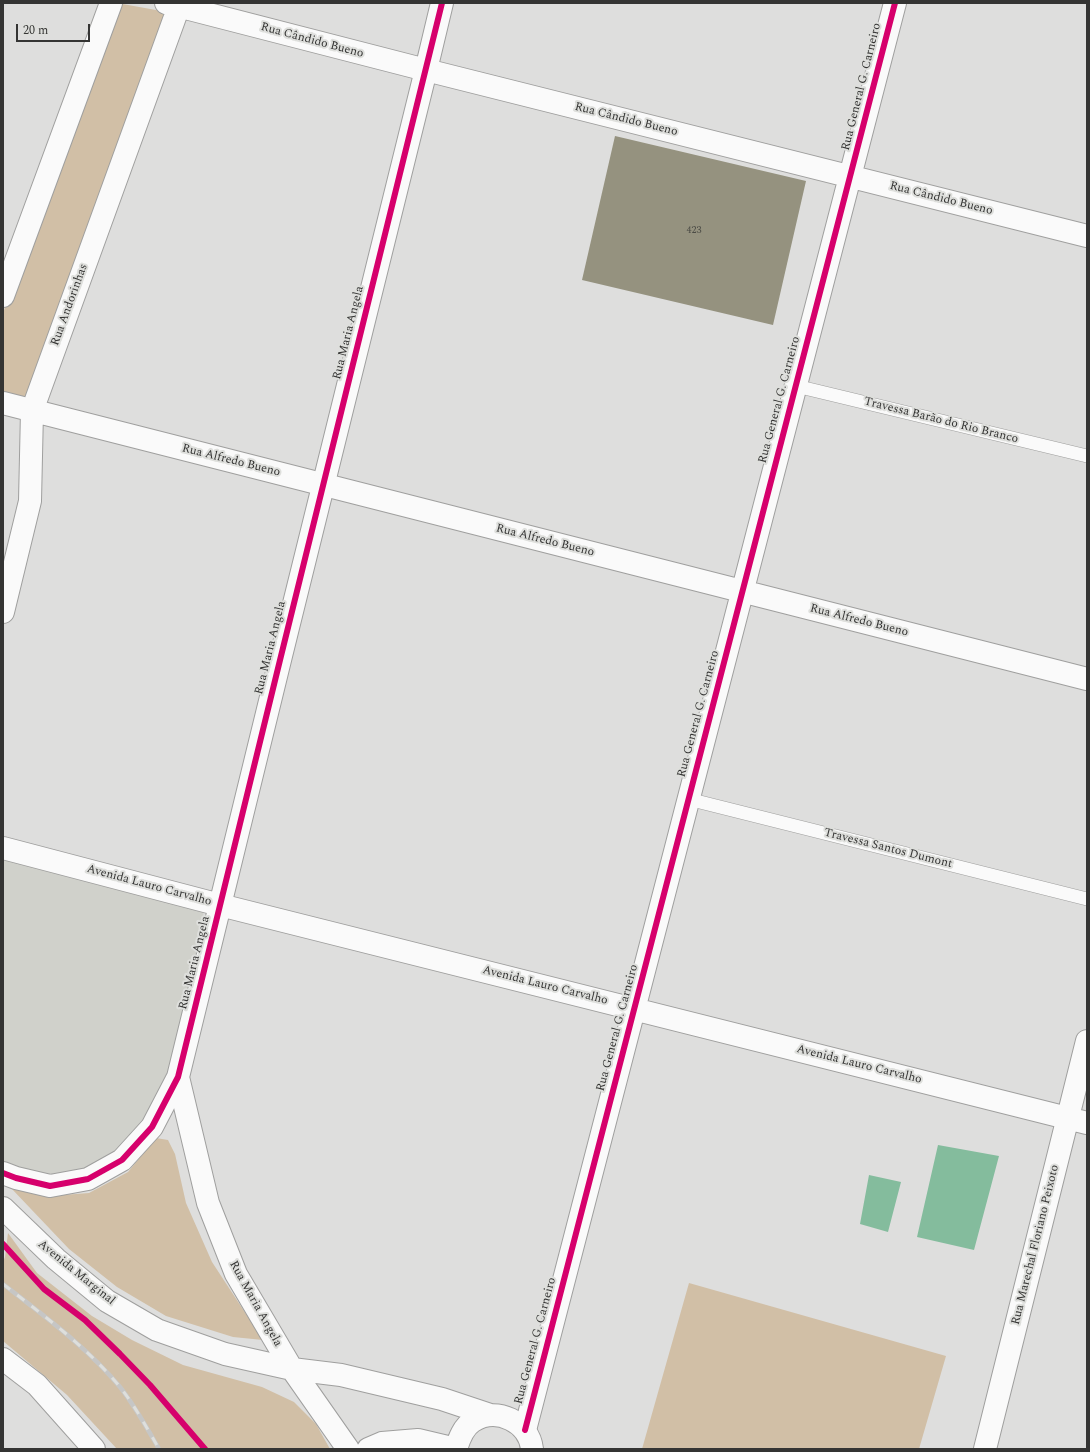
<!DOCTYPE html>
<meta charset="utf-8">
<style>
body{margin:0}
#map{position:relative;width:1090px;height:1452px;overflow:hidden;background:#dededd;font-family:Spectral,serif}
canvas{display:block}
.frame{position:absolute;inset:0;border:4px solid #343433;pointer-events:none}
.scale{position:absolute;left:16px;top:24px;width:74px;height:18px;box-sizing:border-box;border:2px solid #343433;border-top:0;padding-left:5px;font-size:12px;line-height:14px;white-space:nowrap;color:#343433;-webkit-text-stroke:3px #dedfdc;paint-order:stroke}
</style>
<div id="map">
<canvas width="1090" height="1452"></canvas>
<div class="frame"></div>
<div class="scale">20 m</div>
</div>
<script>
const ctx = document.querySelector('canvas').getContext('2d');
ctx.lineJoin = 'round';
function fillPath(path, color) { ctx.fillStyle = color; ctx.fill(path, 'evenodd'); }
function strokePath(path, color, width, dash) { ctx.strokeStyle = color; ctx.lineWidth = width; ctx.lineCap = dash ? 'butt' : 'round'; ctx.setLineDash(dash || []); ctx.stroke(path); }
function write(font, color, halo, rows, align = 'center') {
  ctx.font = font + ' Spectral,serif'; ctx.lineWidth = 4; ctx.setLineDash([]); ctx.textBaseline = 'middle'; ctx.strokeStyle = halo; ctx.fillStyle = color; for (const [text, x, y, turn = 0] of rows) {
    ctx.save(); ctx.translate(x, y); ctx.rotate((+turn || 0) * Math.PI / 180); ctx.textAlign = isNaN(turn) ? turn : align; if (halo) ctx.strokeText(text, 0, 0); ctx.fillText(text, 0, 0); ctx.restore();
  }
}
fillPath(new Path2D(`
 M3,859L204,911L178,1076L120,1159L49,1181L3,1170Z`), '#d0d1cb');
fillPath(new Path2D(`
 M117,3L167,12L27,405L3,397V313Z
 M156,1138L168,1140L175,1154L186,1203L212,1262L263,1340L233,1337L166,1316L117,1287L69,1249L11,1188L50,1196L89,1193L128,1172Z
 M8,1233L37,1273L92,1316L132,1340L183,1365L262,1387L294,1402L316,1424L330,1449H117L67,1395L3,1341V1262L5,1257Z
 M689,1283L946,1356L919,1449H642Z`), '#d1bfa6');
fillPath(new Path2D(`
 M938,1145L999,1156L974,1250L917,1237Z
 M869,1175L901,1182L888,1232L860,1224Z`), '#84bc9d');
fillPath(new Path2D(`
 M615,136L806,181L773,325L582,280Z`), '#95927f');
const lane = new Path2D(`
 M796,386L1087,456
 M688,799L1087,899`);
const street = new Path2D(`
 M166,3L426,70L1087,236
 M426,70L442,3
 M3,296L111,3
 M3,403L1087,679
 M3,612L30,501L32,411L179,6
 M3,848L220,905L1087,1123
 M525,1430L895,3
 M985,1449L1087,1041`);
const secondary = new Path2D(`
 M178,1077L208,1203L236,1274L292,1369L341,1375L442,1399L490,1415
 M3,1173L16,1178L50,1186L88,1179L122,1160L152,1127L178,1077L281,656L426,70
 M368,1449L382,1443L418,1440L456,1449
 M456,1449C459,1439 463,1427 473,1421C497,1406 529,1422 532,1449`);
const primary = new Path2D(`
 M3,1208L56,1259L107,1301L157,1330L225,1354L292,1369L348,1449
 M3,1359L37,1385L94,1449`);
strokePath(lane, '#9f9f9e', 14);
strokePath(street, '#9f9f9e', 24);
strokePath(secondary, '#9f9f9e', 24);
strokePath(primary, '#9f9f9e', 24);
strokePath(lane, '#fafafa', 13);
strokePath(street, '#fafafa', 22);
strokePath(secondary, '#fafafa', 22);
strokePath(primary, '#fafafa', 22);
const rail = new Path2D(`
 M3,1284C44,1316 87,1347 120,1387C135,1406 147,1428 159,1449`);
strokePath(rail, '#c6c6c5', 4.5);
strokePath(rail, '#dedfdc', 3, [9]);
strokePath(new Path2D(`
 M3,1173L16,1178L50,1186L88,1179L122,1160L152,1127L178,1077L281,656L442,3
 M3,1244L44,1289L85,1320L120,1354L150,1385L205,1449
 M525,1430L895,3`), '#d6006c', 6);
write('10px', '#4c4c46', null, [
 ["423",694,231]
]);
write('12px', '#343433', '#dedfdc', [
 ["Rua Cândido Bueno",312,41,15],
 ["Rua General G. Carneiro",862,87,-76],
 ["Rua Cândido Bueno",626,120,14],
 ["Rua Cândido Bueno",941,199,14],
 ["Rua Andorinhas",70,305,-70],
 ["Rua Maria Angela",349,333,-76],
 ["Rua General G. Carneiro",780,400,-75],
 ["Travessa Barão do Rio Branco",941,421,14],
 ["Rua Alfredo Bueno",231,461,14],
 ["Rua Alfredo Bueno",545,541,14],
 ["Rua Alfredo Bueno",859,621,14],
 ["Rua Maria Angela",271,648,-76],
 ["Rua General G. Carneiro",699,714,-75],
 ["Travessa Santos Dumont",888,849,14],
 ["Avenida Lauro Carvalho",149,886,15],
 ["Rua Maria Angela",195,963,-76],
 ["Avenida Lauro Carvalho",545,986,14],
 ["Rua General G. Carneiro",618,1028,-75],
 ["Avenida Lauro Carvalho",859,1065,14],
 ["Rua Marechal Floriano Peixoto",1036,1245,-76],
 ["Avenida Marginal",76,1273,39],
 ["Rua Maria Angela",255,1304,61],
 ["Rua General G. Carneiro",536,1341,-75]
]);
</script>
